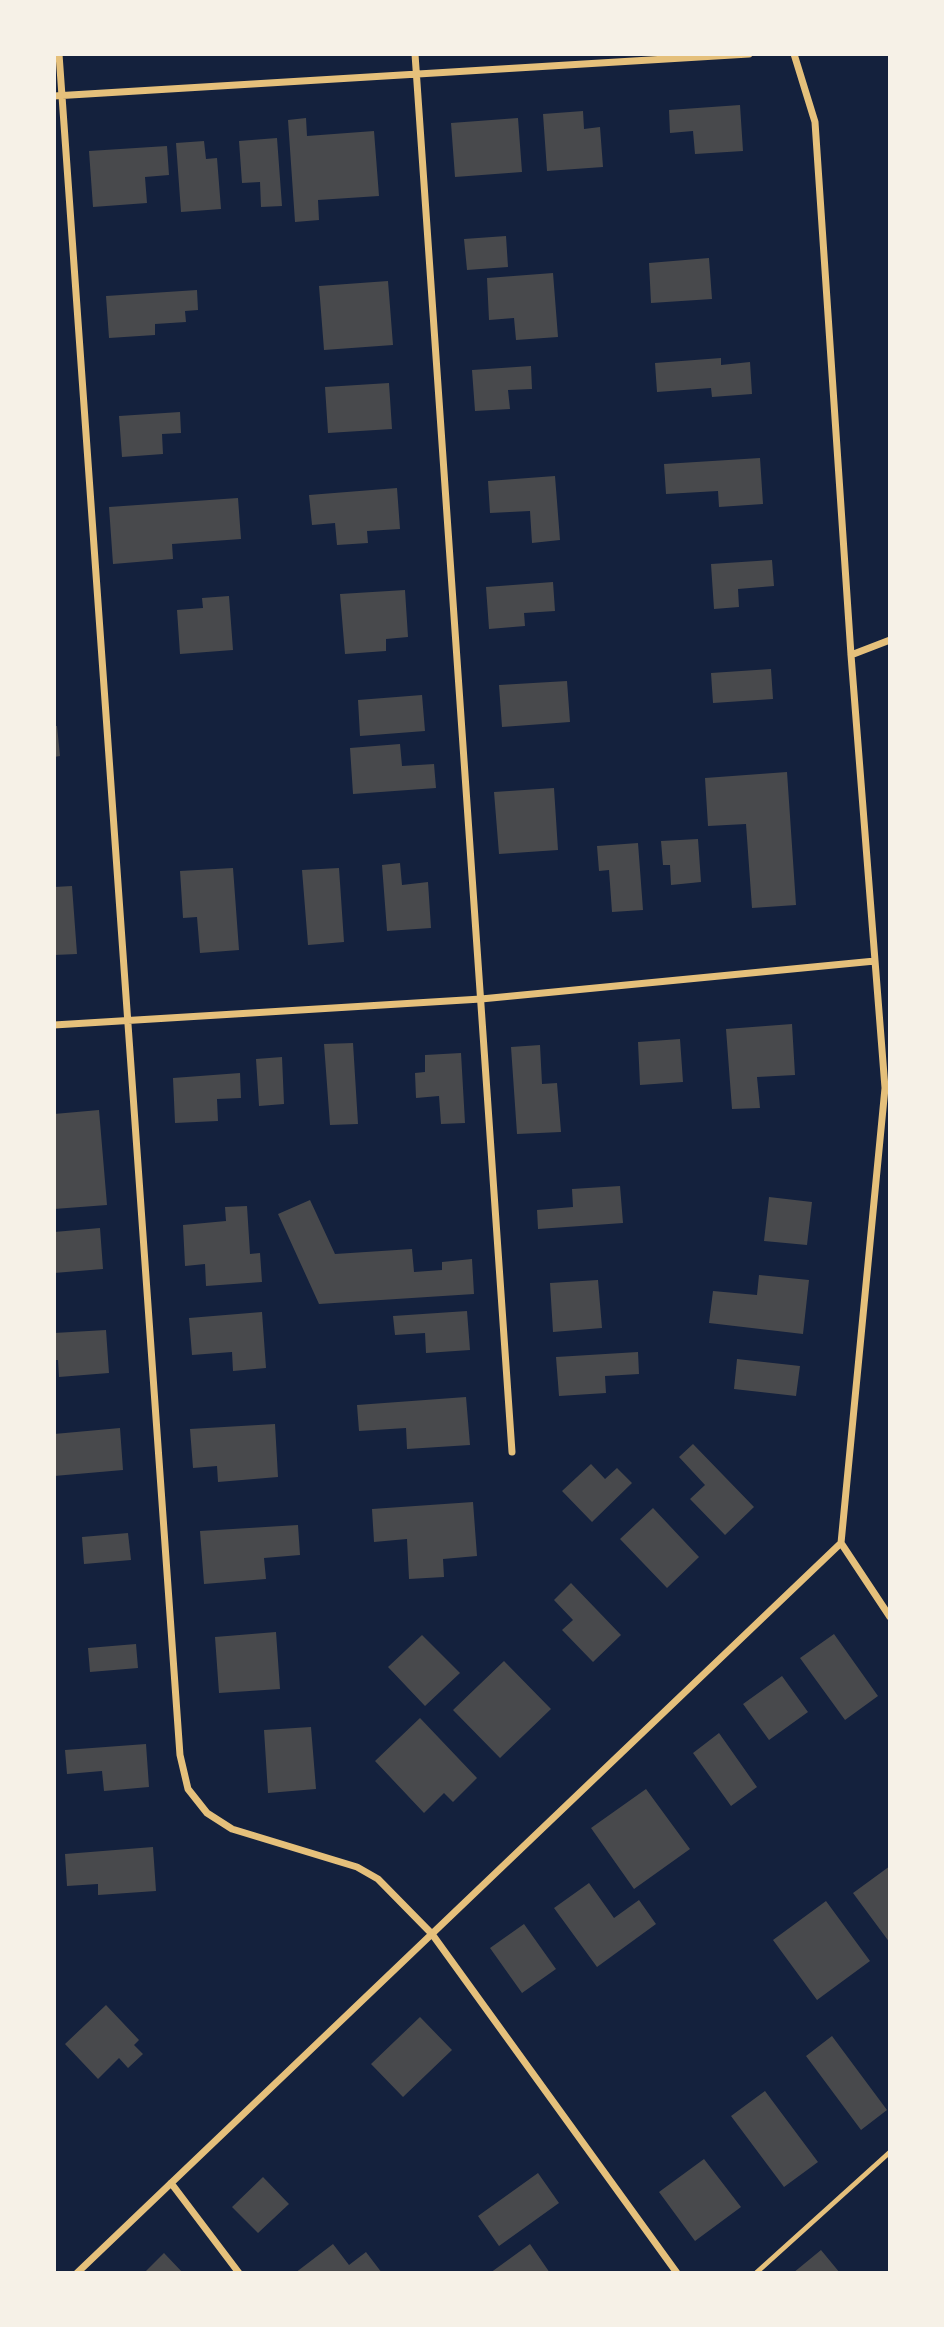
<!DOCTYPE html>
<style>
body{margin:0}
#map{position:relative;width:944px;height:2327px;overflow:hidden;background:#14213d;font-family:"DejaVu Sans",sans-serif}
canvas{display:block}
.frame{position:absolute;inset:0;border:56px solid #f6f1e7;pointer-events:none}
</style>
<div id="map">
<canvas width="944" height="2327"></canvas>
<div class="frame"></div>
</div>
<script>
const ctx = document.querySelector('canvas').getContext('2d');
ctx.lineJoin = 'round';
function fillPath(path, color) { ctx.fillStyle = color; ctx.fill(path, 'evenodd'); }
function strokePath(path, color, width, dash) { ctx.strokeStyle = color; ctx.lineWidth = width; ctx.lineCap = dash ? 'butt' : 'round'; ctx.setLineDash(dash || []); ctx.stroke(path); }
fillPath(new Path2D(`
 M740,105L743,151L695,154L693,131L670,133L669,110Z
 M583,111L584,129L600,127L603,167L547,171L543,114Z
 M306,118L307,136L374,131L379,196L318,200L319,220L295,222L288,120Z
 M518,118L522,172L455,177L451,123Z
 M277,138L282,206L261,207L260,182L242,183L239,141Z
 M204,141L206,159L217,158L221,209L181,212L176,143Z
 M167,146L169,175L145,177L147,203L93,207L89,151Z
 M506,236L508,267L467,270L464,239Z
 M709,258L712,299L651,303L649,263Z
 M553,273L558,337L516,340L514,318L489,320L487,278Z
 M388,281L393,345L324,350L319,286Z
 M197,290L198,310L185,311L186,322L155,324V335L109,338L106,296Z
 M721,358V365L750,362L752,394L712,397L711,388L657,392L655,363Z
 M531,366L532,389L508,390L510,409L475,411L472,370Z
 M389,383L392,429L328,433L325,387Z
 M180,412L181,433L162,434L163,454L122,457L119,416Z
 M760,458L763,504L719,507L718,491L666,494L664,464Z
 M555,476L560,540L532,543L530,511L490,513L488,481Z
 M397,488L400,529L367,531L368,543L337,545L335,523L312,525L309,495Z
 M238,498L241,539L172,544L173,559L113,564L109,507Z
 M772,560L774,586L738,589L739,607L714,609L711,564Z
 M553,582L555,611L524,613L525,626L489,629L486,587Z
 M405,590L408,637L386,639V651L345,654L340,594Z
 M229,596L233,650L180,654L177,610L203,608L202,598Z
 M771,669L773,699L713,703L711,673Z
 M567,681L570,722L502,727L499,685Z
 M422,695L425,731L360,736L358,700Z
 M54,726H57L60,756L54,757Z
 M400,744L402,766L434,764L436,788L353,794L350,748Z
 M787,772L796,905L752,908L746,824L708,826L705,778Z
 M554,788L558,850L499,854L494,792Z
 M698,839L701,882L671,885L670,865H663L661,841Z
 M638,843L643,910L612,912L609,870L599,871L597,846Z
 M400,863L402,885L428,882L431,928L387,931L382,865Z
 M233,868L239,950L200,953L197,917L183,918L180,871Z
 M339,868L344,942L308,945L302,870Z
 M72,886L77,954L54,955V887Z
 M792,1024L795,1075L757,1077L760,1108L732,1109L726,1029Z
 M680,1039L683,1082L640,1085L638,1042Z
 M353,1043L358,1124L330,1125L324,1044Z
 M540,1045L542,1084L557,1083L561,1132L517,1134L511,1047Z
 M461,1053L465,1123L441,1124L439,1096L416,1098L415,1073L425,1072V1055Z
 M282,1057L284,1104L259,1106L256,1059Z
 M240,1073L241,1098L217,1099L218,1121L175,1123L173,1078Z
 M99,1110L107,1205L54,1209V1114Z
 M620,1186L623,1223L538,1229L537,1210L573,1207L572,1189Z
 M769,1197L812,1202L807,1245L764,1241Z
 M310,1200L335,1254L412,1249L414,1272L442,1270V1262L472,1259L474,1294L319,1304L278,1214Z
 M247,1206L250,1254L260,1253L262,1282L206,1286L205,1264L185,1266L183,1225L226,1221L225,1207Z
 M100,1228L103,1269L54,1273V1232Z
 M759,1275L809,1280L803,1334L709,1323L713,1291L757,1295Z
 M598,1280L602,1328L553,1332L550,1283Z
 M467,1311L470,1350L426,1353L425,1333L395,1335L393,1316Z
 M262,1312L266,1368L233,1371L232,1352L192,1355L189,1318Z
 M106,1330L109,1373L59,1377L58,1360H54V1333Z
 M638,1352L639,1374L605,1376L606,1393L559,1396L556,1357Z
 M737,1359L800,1366L796,1396L734,1389Z
 M466,1397L470,1445L407,1449L406,1428L359,1431L357,1405Z
 M275,1424L278,1477L218,1482L217,1466L193,1468L190,1429Z
 M120,1428L123,1470L54,1476V1434Z
 M693,1444L754,1507L725,1535L690,1499L705,1485L679,1457Z
 M591,1464L605,1479L617,1468L632,1483L592,1522L562,1491Z
 M473,1502L477,1556L443,1559L444,1577L409,1579L407,1539L374,1542L372,1509Z
 M653,1508L699,1557L667,1588L620,1539Z
 M298,1525L300,1555L264,1558L266,1579L204,1584L200,1531Z
 M128,1533L131,1560L84,1564L82,1537Z
 M571,1583L621,1635L593,1662L562,1630L573,1620L554,1600Z
 M276,1632L280,1689L219,1693L215,1637Z
 M834,1634L878,1696L845,1720L800,1658Z
 M422,1635L460,1673L425,1706L388,1667Z
 M136,1644L138,1668L90,1672L88,1648Z
 M504,1661L551,1709L500,1758L453,1710Z
 M782,1676L808,1712L769,1740L743,1704Z
 M420,1718L477,1778L453,1802L444,1793L424,1813L375,1761Z
 M311,1727L316,1789L268,1793L264,1730Z
 M719,1733L757,1787L731,1806L693,1753Z
 M146,1744L149,1787L104,1791L102,1771L67,1774L65,1750Z
 M646,1789L690,1849L634,1889L591,1828Z
 M153,1847L156,1891L98,1895V1884L67,1886L65,1854Z
 M890,1866V1943L853,1893Z
 M589,1883L614,1918L639,1900L656,1924L597,1967L554,1908Z
 M826,1901L870,1961L817,2000L773,1940Z
 M524,1924L556,1969L522,1993L490,1948Z
 M106,2005L139,2040L134,2045L143,2054L128,2068L119,2058L98,2079L65,2044Z
 M420,2017L452,2050L403,2097L371,2064Z
 M832,2036L887,2110L861,2130L806,2056Z
 M765,2091L818,2162L784,2187L731,2116Z
 M704,2159L741,2207L695,2241L659,2192Z
 M538,2173L559,2203L499,2246L478,2216Z
 M263,2177L289,2204L258,2233L232,2207Z
 M333,2244L349,2265L366,2252L382,2273H295Z
 M530,2244L550,2273H490Z
 M821,2250L840,2273H793Z
 M164,2253L183,2273H144Z`), '#48494c');
strokePath(new Path2D(`
 M756,2273L890,2152`), '#e5c07b', 5);
strokePath(new Path2D(`
 M59,54L180,1755L188,1789L207,1813L232,1829L357,1867L378,1879L432,1934L677,2273
 M415,54L512,1452
 M54,96L749,54
 M851,655L890,640
 M54,1025L481,999L875,961
 M841,1543L890,1617
 M171,2183L239,2273
 M77,2273L841,1543L885,1088L851,655L815,122L794,54`), '#e5c07b', 7);
</script>
